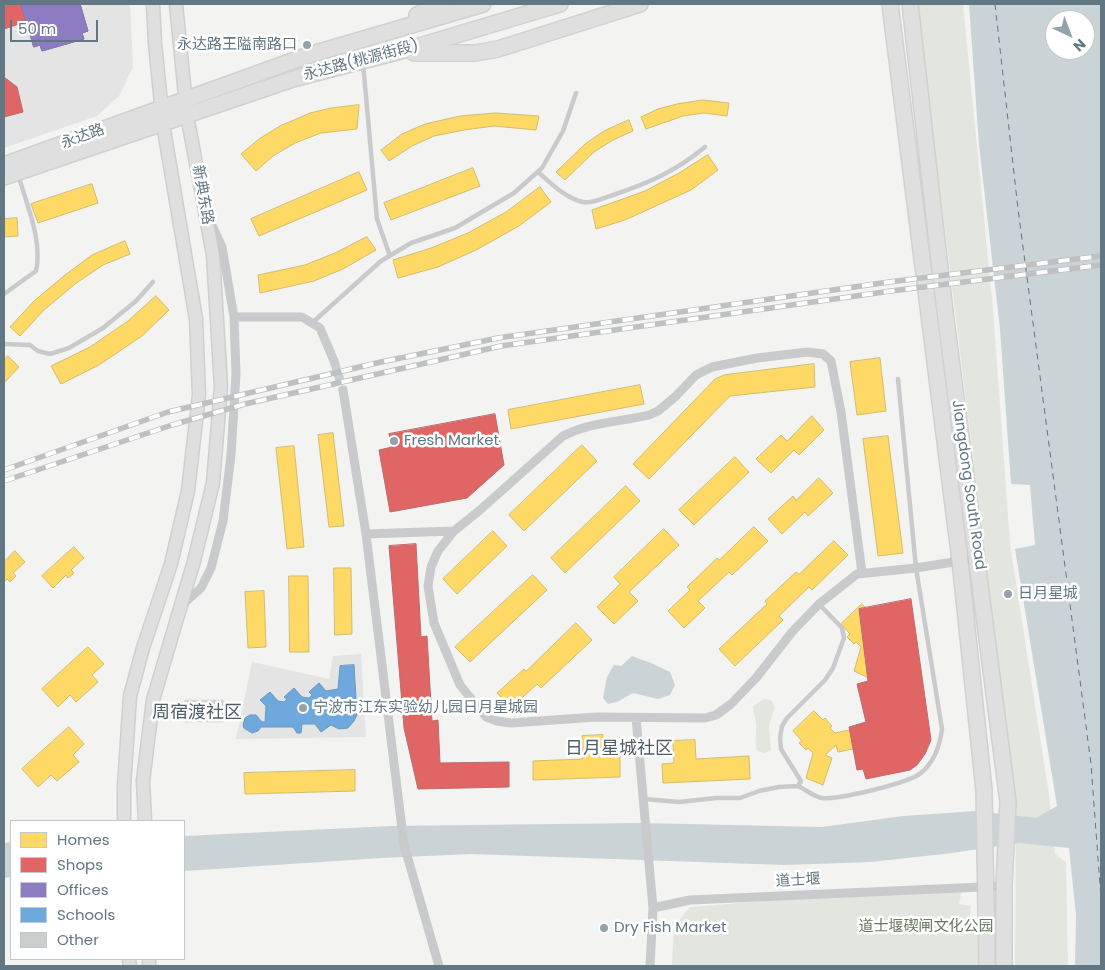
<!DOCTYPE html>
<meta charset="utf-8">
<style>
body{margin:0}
#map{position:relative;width:1105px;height:970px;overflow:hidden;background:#f3f3f1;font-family:Poppins,sans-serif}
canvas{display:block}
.frame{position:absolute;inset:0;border:5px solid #617783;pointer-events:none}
.legend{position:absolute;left:10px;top:820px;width:175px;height:140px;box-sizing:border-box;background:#fff;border:1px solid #c0c9cd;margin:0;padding:6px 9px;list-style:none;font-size:15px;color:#617783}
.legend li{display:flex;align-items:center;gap:10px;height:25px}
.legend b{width:25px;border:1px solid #c0c9cd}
.north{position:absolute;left:1045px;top:10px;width:50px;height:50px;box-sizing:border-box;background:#fff;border:1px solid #c0c9cd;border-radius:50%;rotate:137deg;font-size:14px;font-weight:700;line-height:20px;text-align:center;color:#617783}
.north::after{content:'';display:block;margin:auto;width:18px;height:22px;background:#94a2aa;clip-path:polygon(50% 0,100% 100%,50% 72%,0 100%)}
.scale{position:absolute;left:10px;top:20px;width:88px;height:22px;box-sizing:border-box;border:2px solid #617783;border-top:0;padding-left:6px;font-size:15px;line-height:18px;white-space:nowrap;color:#617783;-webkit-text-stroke:4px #fff;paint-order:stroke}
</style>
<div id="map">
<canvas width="1105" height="970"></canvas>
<div class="frame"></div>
<ul class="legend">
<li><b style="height:14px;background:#ffd966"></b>Homes</li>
<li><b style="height:14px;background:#e06666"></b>Shops</li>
<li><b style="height:14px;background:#8e7cc3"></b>Offices</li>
<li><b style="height:14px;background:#6fa8dc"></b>Schools</li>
<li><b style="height:14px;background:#cccecd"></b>Other</li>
</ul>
<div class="north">N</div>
<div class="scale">50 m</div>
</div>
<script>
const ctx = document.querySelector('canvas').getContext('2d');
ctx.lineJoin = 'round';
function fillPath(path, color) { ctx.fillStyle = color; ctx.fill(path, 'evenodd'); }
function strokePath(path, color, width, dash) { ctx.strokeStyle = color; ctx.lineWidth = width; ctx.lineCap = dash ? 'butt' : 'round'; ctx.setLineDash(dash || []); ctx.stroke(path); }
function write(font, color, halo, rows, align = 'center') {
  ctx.font = font + ' Poppins,"Noto Sans SC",sans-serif'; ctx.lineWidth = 5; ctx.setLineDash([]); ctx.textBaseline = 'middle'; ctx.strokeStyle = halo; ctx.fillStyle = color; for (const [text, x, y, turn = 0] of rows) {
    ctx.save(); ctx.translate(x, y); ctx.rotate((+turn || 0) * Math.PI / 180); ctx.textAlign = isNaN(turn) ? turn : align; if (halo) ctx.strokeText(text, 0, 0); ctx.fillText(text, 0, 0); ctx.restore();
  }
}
fillPath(new Path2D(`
 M4,4H130L133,67L119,96L97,116L4,148Z
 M361,654L366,737L236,739L252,662L329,679L333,656Z`), '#e3e4e3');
fillPath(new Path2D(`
 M917,4H963L993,309L1010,544L1049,795L1055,854L1066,862L1068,966H1015L1016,804Z
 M764,699L771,700L775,707L769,725L771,750L765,753L757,751C754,741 757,733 756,723C755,717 753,712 753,706Z
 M963,885L959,904L971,906L969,923L979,924L980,966H673L672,964L674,927L690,907Z`), '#e3e6df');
fillPath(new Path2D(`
 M969,4H1101V966H1075L1076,915L1069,848L1019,843L952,853L871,862L784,865L471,854L382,858L184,871V836L392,826L641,823L822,827L903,816L976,811L1036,818L1057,806L1015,549L1035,545L1030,485L1011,484L1000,329L979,145ZM1055,20H1085V50H1055Z
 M632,656L651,663L670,672L675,685L670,695L658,699L633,693L617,702L608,704L603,698L607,677L614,665L621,666Z
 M11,842V877L4,878V843Z`), '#cad4d6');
const homes = new Path2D(`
 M703,100L729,103L727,116L704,113L683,116L646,129L641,117L658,109L677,104Z
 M359,105L357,129L321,133L295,143L273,156L256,171L241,154L259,139L280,126L310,113L331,108Z
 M496,113L539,116L536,130L494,126L464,130L434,136L412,146L389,161L381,150L402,134L425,124L460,116Z
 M629,120L633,131L613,140L594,152L565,180L556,172L585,144L604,131Z
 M708,155L718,170L691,190L625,220L596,229L592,210L645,191L679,173Z
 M473,168L480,186L391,220L384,203Z
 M359,172L367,190L259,236L251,219Z
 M92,184L98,203L38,223L31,204Z
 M540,187L551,202L519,226L476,250L438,267L398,278L393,260L431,248L468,233L506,212Z
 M17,218L18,236L4,237V219Z
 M367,237L376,250L343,269L314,281L260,293L258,275L305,265L335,253Z
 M125,241L130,254L103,265L75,284L44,310L20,336L10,327L34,301L65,275L92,255Z
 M156,296L169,310L142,336L99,365L61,384L51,366L90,347L128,321Z
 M8,356L19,367L4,383V360Z
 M880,358L886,411L857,415L850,362Z
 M814,364L815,387L730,396L649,479L633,464L715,379L724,375Z
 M640,385L644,404L511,429L508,410Z
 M812,416L824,430L799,455L794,450L771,473L756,459L781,435L787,441Z
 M482,418L487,448L414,462L421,503L392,509L381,452L398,448L396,435Z
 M333,433L344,526L329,527L318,435Z
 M888,436L903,553L878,556L863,439Z
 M582,445L597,461L524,531L509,515Z
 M294,446L304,547L287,549L276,448Z
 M735,457L749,472L694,525L679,510Z
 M819,478L833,493L808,516L805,512L782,534L768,519L793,496L796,500Z
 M626,486L640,501L565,573L551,558Z
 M754,527L768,541L732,575L729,572L698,601L705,608L684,628L668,611L690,590L687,587L717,558L719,560Z
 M664,529L679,545L629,592L638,601L614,624L597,607L620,584L614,577Z
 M493,531L507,546L457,594L443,579Z
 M834,541L848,555L812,590L809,587L779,616L783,620L735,666L719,649L767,604L765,601L796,572L799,574Z
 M414,546L417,625L399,626L395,547Z
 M74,547L84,558L71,570L74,573L68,578L66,575L53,588L42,576Z
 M15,551L25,562L13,573L16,576L10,582L7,579L4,582V562Z
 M334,568H351L352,634L335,635Z
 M533,575L547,590L470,662L455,647Z
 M289,576H308L309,652H290Z
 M264,591L266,647L248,648L245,592Z
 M862,604L871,614L873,612L880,619L878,621L883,627L911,621L916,640L886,646L884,639L873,649L880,652L871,679L854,671L861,647L856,642L854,644L847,637L850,634L841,624Z
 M576,623L592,640L541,688L537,684L511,708L497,693L524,669L526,671Z
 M425,640L429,724L409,725L404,642Z
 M88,647L104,664L92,675L98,682L76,702L70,695L58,707L42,689Z
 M814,711L823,720L825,718L832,726L830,728L835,733L863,727L868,746L838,752L836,745L825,755L832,758L823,785L806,778L813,753L808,748L806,750L799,743L802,741L793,731Z
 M69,727L84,744L73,755L79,762L57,781L51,775L38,787L22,769Z
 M603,735L604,757L620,756V777L533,780V761L583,759L582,736Z
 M695,740L696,759L749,756L750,779L663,783L662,764L674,763L673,741Z
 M505,765V783L430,786L429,768Z
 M355,770V791L245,794L244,773Z`);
fillPath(homes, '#ffd966');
strokePath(homes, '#d0bc6f', 1);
const shops = new Path2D(`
 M4,4H80L88,31L82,33L84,39L42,51L40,45L34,47L26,20L18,22L19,24L4,29Z
 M4,77L17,87L23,112L4,117Z
 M495,414L504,465L467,498L390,512L379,450L392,447L389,434Z
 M416,544L421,637L427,636L432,721L438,720L440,763L509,762V787L418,789L404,728L389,546Z
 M911,599L931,740L925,754L917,765L910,770L866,779L863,769L857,770L849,727L866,722L857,684L868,681L859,609Z`);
fillPath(shops, '#e06666');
strokePath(shops, '#ba6b6f', 1);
const offices = new Path2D(`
 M21,4H80L88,31L82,33L84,39L42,51L40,45L34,47Z`);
fillPath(offices, '#8e7cc3');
strokePath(offices, '#807ab0', 1);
const schools = new Path2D(`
 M354,665L357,715L354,721L348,728L339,729L331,725L321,732L315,724H302L301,733H297L293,727H261L258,731L252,733L244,728L243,725L245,718L250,715H256L262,722H265L266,706L260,700L270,692L278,701L284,702L287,699L284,697L294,688L302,697L309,698L312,695L309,692L319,683L326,691L338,689L340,666Z`);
fillPath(schools, '#6fa8dc');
strokePath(schools, '#6b99c1', 1);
strokePath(new Path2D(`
 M995,4L1018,209L1091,764L1101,899`), '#5d7a80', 1, [6, 5]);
const building = new Path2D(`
 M185,700H224L223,722H184Z`);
fillPath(building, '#cccecd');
strokePath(building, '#e2e2e1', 1);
strokePath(new Path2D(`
 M334,361L343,390`), '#c7ced0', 9, [9, 4.5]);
const secondary = new Path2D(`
 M124,821V787L130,696L143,648L171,564L188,491L199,395L196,319L163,124L155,43L153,4
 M145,821L143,781L153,700L194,561L213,483L221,387L213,255L187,115L176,4
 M129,959L130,966
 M149,966V959`);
const primary = new Path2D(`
 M890,4L960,561L984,790L987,966
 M910,4L945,312L1008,802L1004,886V966
 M417,15L443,4
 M414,53H475L498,49L640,4
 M4,165L309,55L483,4
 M4,177L293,79L416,47L560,4`);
strokePath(secondary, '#ced0d0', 15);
strokePath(primary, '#d0d1d0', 18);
strokePath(new Path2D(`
 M363,63L377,219L390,256
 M538,172C552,184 565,198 583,202C592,204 604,198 613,195C649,183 676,171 705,147
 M4,294L36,271C43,241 26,203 18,174
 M312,323L381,261L411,243L455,228L514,193L542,168L563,131L576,93
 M4,344L30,345L38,351L50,354L69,348L103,328L136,301L153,282
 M798,786C805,789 814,797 822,798C838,800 909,783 921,773C934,762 940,745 942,729L916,568L898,379
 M644,799L679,802L716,798H740L759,791L779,787L798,786L801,781L781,749L780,738L782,726L787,718L825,680L833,668L844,638L842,628L819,604`), '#c8cacb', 4.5);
strokePath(new Path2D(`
 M234,317H302L320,328L334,361
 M343,390L366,534L404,845L439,966
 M366,534L454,531
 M862,573L841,412L831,361L823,354L808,352L757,358L712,367L696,375L675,397L658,411L649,415C620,422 590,422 563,436L480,510L454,531L438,551L431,567L428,586L434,623L460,685L486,717L497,721L511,723L596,717L705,718L716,715L731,704L756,678L792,632L819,604L857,574L916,568L978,558
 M181,606L201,588L211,568L223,521L231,455L236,374L234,317L222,247L210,221
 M636,718L653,908
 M650,966L653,908L690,900L1004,886`), '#c8cacb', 9);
strokePath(secondary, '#dedfde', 12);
strokePath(primary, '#dedfde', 15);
const rail = new Path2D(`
 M4,470L168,412L381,362L498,338L889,282L1101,256
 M4,481L172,425L245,404L501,346L891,291L1101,265`);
strokePath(rail, '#bec0c1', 5.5);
strokePath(rail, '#fff', 4, [11]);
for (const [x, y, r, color] of [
 [307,45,5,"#94a2aa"],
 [394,441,5,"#94a2aa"],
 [1008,594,5,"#94a2aa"],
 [303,708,5,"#94a2aa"],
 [604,928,5,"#94a2aa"]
]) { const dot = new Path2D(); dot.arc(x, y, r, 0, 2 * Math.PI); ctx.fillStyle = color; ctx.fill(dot); strokePath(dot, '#fff', 2); }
write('15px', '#617783', '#fff', [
 ["永达路王隘南路口",297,45,"right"],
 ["Fresh Market",404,441],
 ["日月星城",1018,594],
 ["宁波市江东实验幼儿园日月星城园",313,708],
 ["Dry Fish Market",614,928]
], 'left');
write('15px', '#617783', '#fff', [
 ["永达路(桃源街段)",361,61,-15],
 ["永达路",83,137,-20],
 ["新典东路",202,195,80],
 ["Jiangdong South Road",968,485,82],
 ["道士堰",798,881,-3]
]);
write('15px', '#687960', '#fff', [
 ["道士堰碶闸文化公园",926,927]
]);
write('18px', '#505f67', '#fff', [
 ["周宿渡社区",197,713],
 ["日月星城社区",619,749]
]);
</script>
